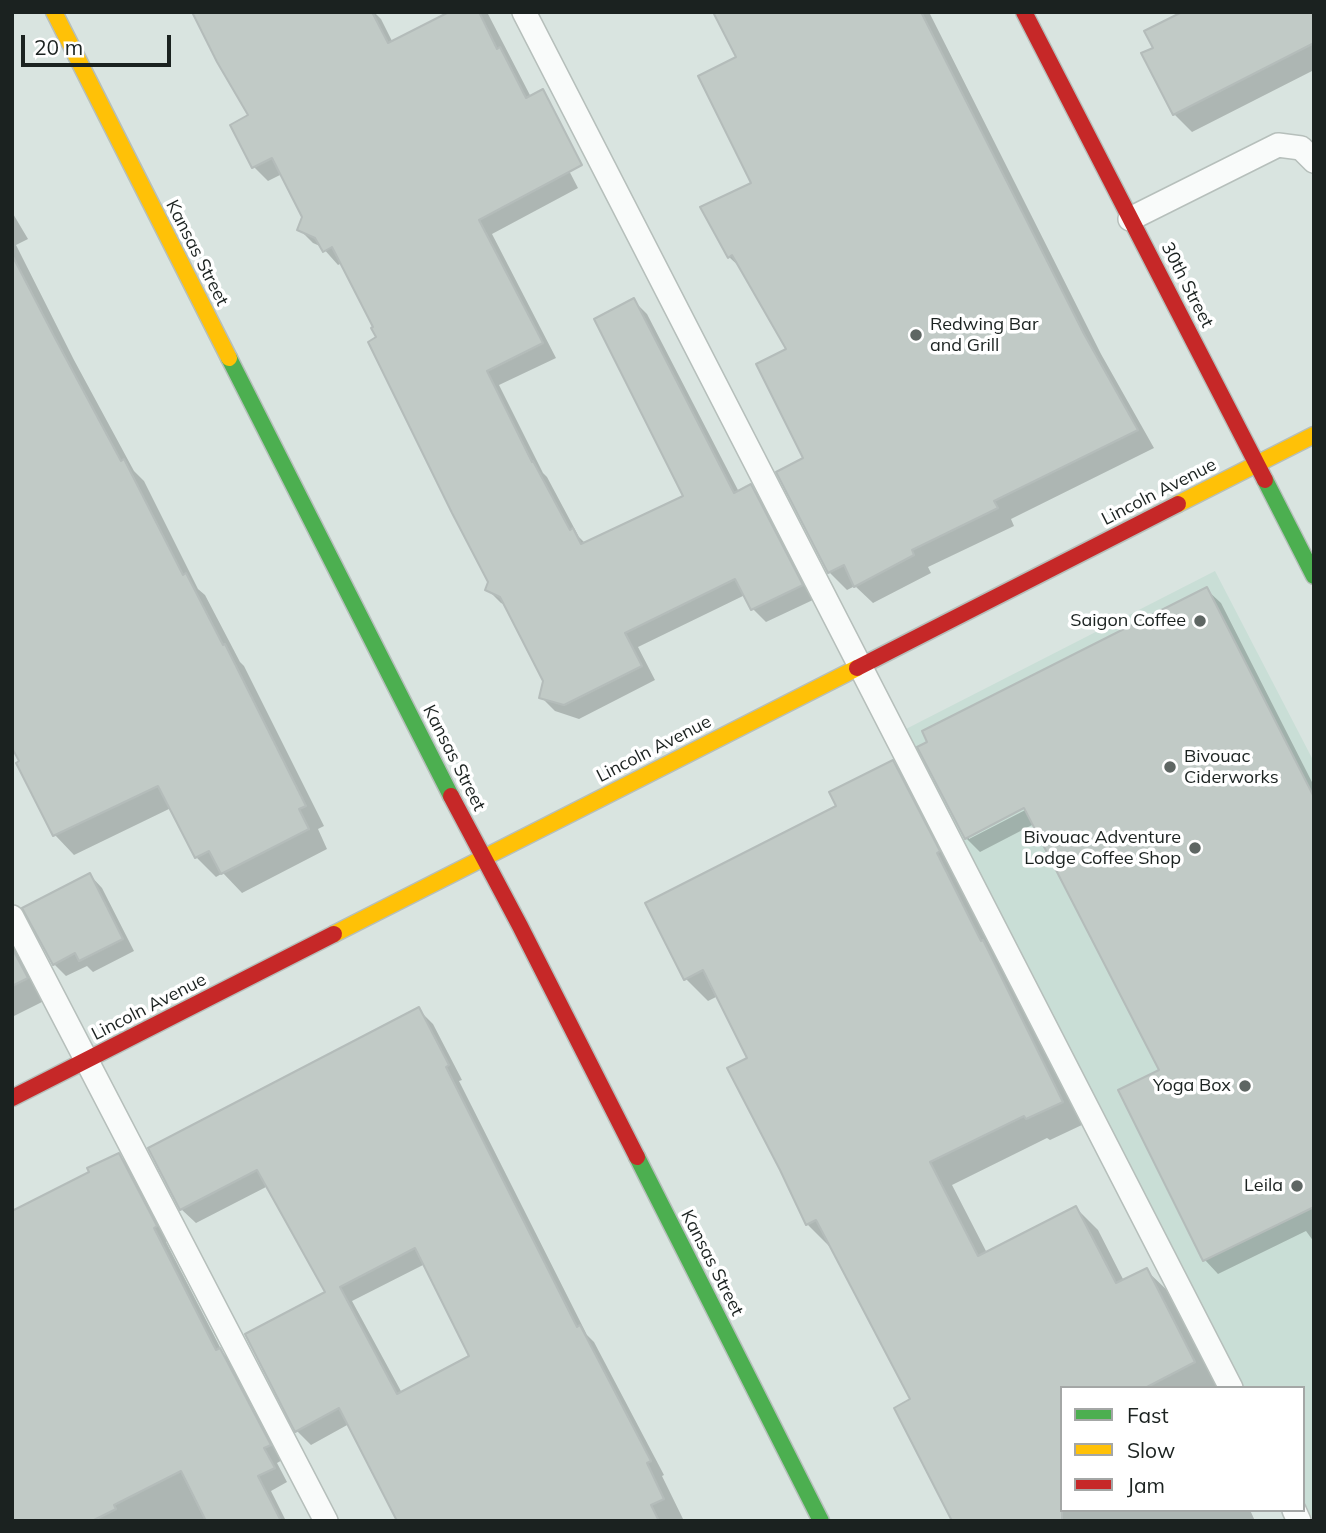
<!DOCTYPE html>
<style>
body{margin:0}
#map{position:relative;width:1326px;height:1533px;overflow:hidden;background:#d9e4e0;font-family:Mulish,sans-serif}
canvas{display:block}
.frame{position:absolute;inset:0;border:14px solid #1b2220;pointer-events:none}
.legend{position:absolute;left:1060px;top:1386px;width:245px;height:126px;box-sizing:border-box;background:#fff;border:2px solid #a4a7a6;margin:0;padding:9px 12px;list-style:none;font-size:21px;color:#1b2220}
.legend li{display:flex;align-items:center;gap:14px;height:35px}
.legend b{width:35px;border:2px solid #a4a7a6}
.scale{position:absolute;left:21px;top:35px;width:150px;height:32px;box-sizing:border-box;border:4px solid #1b2220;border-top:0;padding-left:9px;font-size:21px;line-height:24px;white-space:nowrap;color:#1b2220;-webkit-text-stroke:5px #fff;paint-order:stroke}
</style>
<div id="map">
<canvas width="1326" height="1533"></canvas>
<div class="frame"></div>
<ul class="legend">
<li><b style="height:9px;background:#4caf50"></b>Fast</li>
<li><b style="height:9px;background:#ffc107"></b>Slow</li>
<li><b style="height:9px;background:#c62828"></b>Jam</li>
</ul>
<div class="scale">20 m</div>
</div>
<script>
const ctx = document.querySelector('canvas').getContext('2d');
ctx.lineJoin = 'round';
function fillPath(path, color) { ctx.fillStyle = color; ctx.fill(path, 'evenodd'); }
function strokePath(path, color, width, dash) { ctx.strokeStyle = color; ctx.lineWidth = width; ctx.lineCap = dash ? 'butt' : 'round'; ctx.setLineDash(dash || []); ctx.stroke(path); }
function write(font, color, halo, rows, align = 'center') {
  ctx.font = font + ' Mulish,sans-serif'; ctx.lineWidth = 7; ctx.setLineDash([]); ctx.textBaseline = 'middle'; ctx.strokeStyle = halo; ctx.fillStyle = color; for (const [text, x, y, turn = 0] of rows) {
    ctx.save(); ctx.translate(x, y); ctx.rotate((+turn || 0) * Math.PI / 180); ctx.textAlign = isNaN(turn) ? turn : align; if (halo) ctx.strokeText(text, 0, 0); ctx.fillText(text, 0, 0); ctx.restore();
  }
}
fillPath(new Path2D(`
 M1215,571L1314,762V1521L1303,1500V1388H1245L906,729Z`), '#c9ded6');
fillPath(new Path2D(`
 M194,12H374L381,19L393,43L453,12H487L578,188L492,234L556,358L499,385L543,473L547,477L579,537L586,544L686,497L633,300L647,314L739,492L751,487L765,500L815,599L766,622L752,608L745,595L638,647L655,680L579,719L555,711L541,697L545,681L507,606L501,603L487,589L490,582L378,338L375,327L342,263L338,265L322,247L313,243L299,229L304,217L282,174L268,181L254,167L232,126L250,116Z
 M715,12H929L1101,354L1154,448L1011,519L1014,526L928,567L931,573L873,603L855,586L847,590L829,572L805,459L788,350L743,270L729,257L753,184L739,58Z
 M1314,12V70L1192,132L1174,114L1155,49Z
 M12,212L28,239L16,245L74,360L134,471L144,481L198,589L205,595L240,662L244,666L324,826L318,829L327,849L242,893L223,873L216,877L196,857L171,808L74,855L55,835L12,741Z
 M1207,590L1221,603L1314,786V1242L1306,1231L1218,1274L1205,1260L1121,1091L1161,1071L1034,824L980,852L966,838L920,748L930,743L924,732ZM1031,803L1033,806L969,839V835Z
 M892,762L915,784L1084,1124L1050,1140L1047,1138L952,1185L987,1253L1076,1208L1098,1230L1124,1281L1146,1270L1169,1292L1217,1385L1211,1388H1062V1510H1250L1255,1521H954L912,1400L831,1246L830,1247L807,1224L749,1059L718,996L708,1001L686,979L838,806Z
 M90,875L102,888L134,951L93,972L87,966L66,976L54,964Z
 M12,935L48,999L12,1017Z
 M419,1010L433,1024L462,1080L459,1081L587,1335L594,1342L664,1475L662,1476L684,1521H410L349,1424L311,1445L297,1431L327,1293L268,1186L196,1223L181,1209ZM425,1264L471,1356L402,1393L352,1301Z
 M119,1155L133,1169L170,1240L166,1242L223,1353L234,1364L284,1459L277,1463L287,1482L271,1491L286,1521H12L91,1173Z`), '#0003');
const building = new Path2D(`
 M192,12H372L388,43L449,12H479L497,49L500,47L526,98L543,89L582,165L479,220L543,343L487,371L532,462L533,461L570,530L573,528L581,544L683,496L594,319L634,298L734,493L751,484L803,585L751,610L735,579L625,633L642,666L564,705L539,698L543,681L500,597L485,590L488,582L452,513L368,342L376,337L371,328L373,327L332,247L323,252L315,238L297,230L302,217L272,158L252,168L230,125L248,115L217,62Z
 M713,12H921L1084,334L1138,430L994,501L998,508L912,550L914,555L854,587L844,565L828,573L776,472L803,458L756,364L786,349L732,255L728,258L700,207L751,183L698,76L736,57Z
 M1182,12H1314V43L1173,115L1141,53L1153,48L1144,31Z
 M12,255L55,338L121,461L124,459L183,575L186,573L223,645L225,644L306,806L299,809L309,829L221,874L209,851L195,858L158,786L53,836L16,763L19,761L12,748Z
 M1207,587L1314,797V1207L1203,1261L1118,1090L1159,1070L1024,808L965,839L917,747L927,742L922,731Z
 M893,760L940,851L937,853L981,941L983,940L1063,1102L1026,1119L1024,1116L930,1162L978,1256L1076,1206L1116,1283L1147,1268L1195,1362L1145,1388H1062V1521H952L894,1408L910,1399L816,1220L806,1225L780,1170L727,1068L747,1058L703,970L684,980L645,903L836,806L829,792Z
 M90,873L123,939L79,961L75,953L53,965L22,908Z
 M12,948L28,978L12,986Z
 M419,1007L449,1065L446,1067L577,1327L580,1325L651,1461L647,1463L664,1499L651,1505L659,1521H397L339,1408L295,1432L245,1334L325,1292L257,1170L180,1210L148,1148ZM415,1248L469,1356L397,1394L340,1287Z
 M119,1153L157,1226L154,1228L216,1350L220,1348L271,1445L264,1448L275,1468L258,1476L281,1521H206L181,1471L114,1505L116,1509L92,1521H12V1211L89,1172L87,1168Z`);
fillPath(building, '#c1cac6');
strokePath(building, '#b4bcba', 2);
const lane = new Path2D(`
 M524,12L1231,1388
 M1130,219L1278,145L1301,148L1314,161
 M12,917L326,1521
 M1294,1510L1299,1521`);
const fast = new Path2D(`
 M229,358L451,796
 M1265,480L1314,576
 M637,1157L821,1521`);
const slow = new Path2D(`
 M54,12L229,358
 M1178,504L1314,435
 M334,934L857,668`);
const jam = new Path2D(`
 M1024,12L1265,480
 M857,668L1178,504
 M451,796L520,926L637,1157
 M12,1098L334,934`);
strokePath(lane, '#b6bfbb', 26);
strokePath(fast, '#b6bfbb', 19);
strokePath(slow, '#b6bfbb', 19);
strokePath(jam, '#b6bfbb', 19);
strokePath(lane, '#f9fbfa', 23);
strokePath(fast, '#4caf50', 16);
strokePath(slow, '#ffc107', 16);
strokePath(jam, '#c62828', 16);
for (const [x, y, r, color] of [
 [916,335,7,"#5e6663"],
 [1200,621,7,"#5e6663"],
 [1170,767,7,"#5e6663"],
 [1195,848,7,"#5e6663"],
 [1245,1086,7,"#5e6663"],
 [1297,1186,7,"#5e6663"]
]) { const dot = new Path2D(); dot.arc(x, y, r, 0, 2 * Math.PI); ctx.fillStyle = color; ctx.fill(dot); strokePath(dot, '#fff', 2.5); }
write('18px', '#1b2220', '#fff', [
 ["Kansas Street",197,253,63],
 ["30th Street",1187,285,63],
 ["Lincoln Avenue",1159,492,-27],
 ["Lincoln Avenue",654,749,-27],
 ["Kansas Street",454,758,63],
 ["Lincoln Avenue",149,1007,-27],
 ["Kansas Street",712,1263,63]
]);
write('18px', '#1b2220', '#fff', [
 ["Redwing Bar",930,325,"left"],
 ["and Grill",930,346,"left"],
 ["Saigon Coffee",1186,621],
 ["Bivouac",1184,757,"left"],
 ["Ciderworks",1184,778,"left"],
 ["Bivouac Adventure",1181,838],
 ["Lodge Coffee Shop",1181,859],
 ["Yoga Box",1231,1086],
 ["Leila",1283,1186]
], 'right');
</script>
